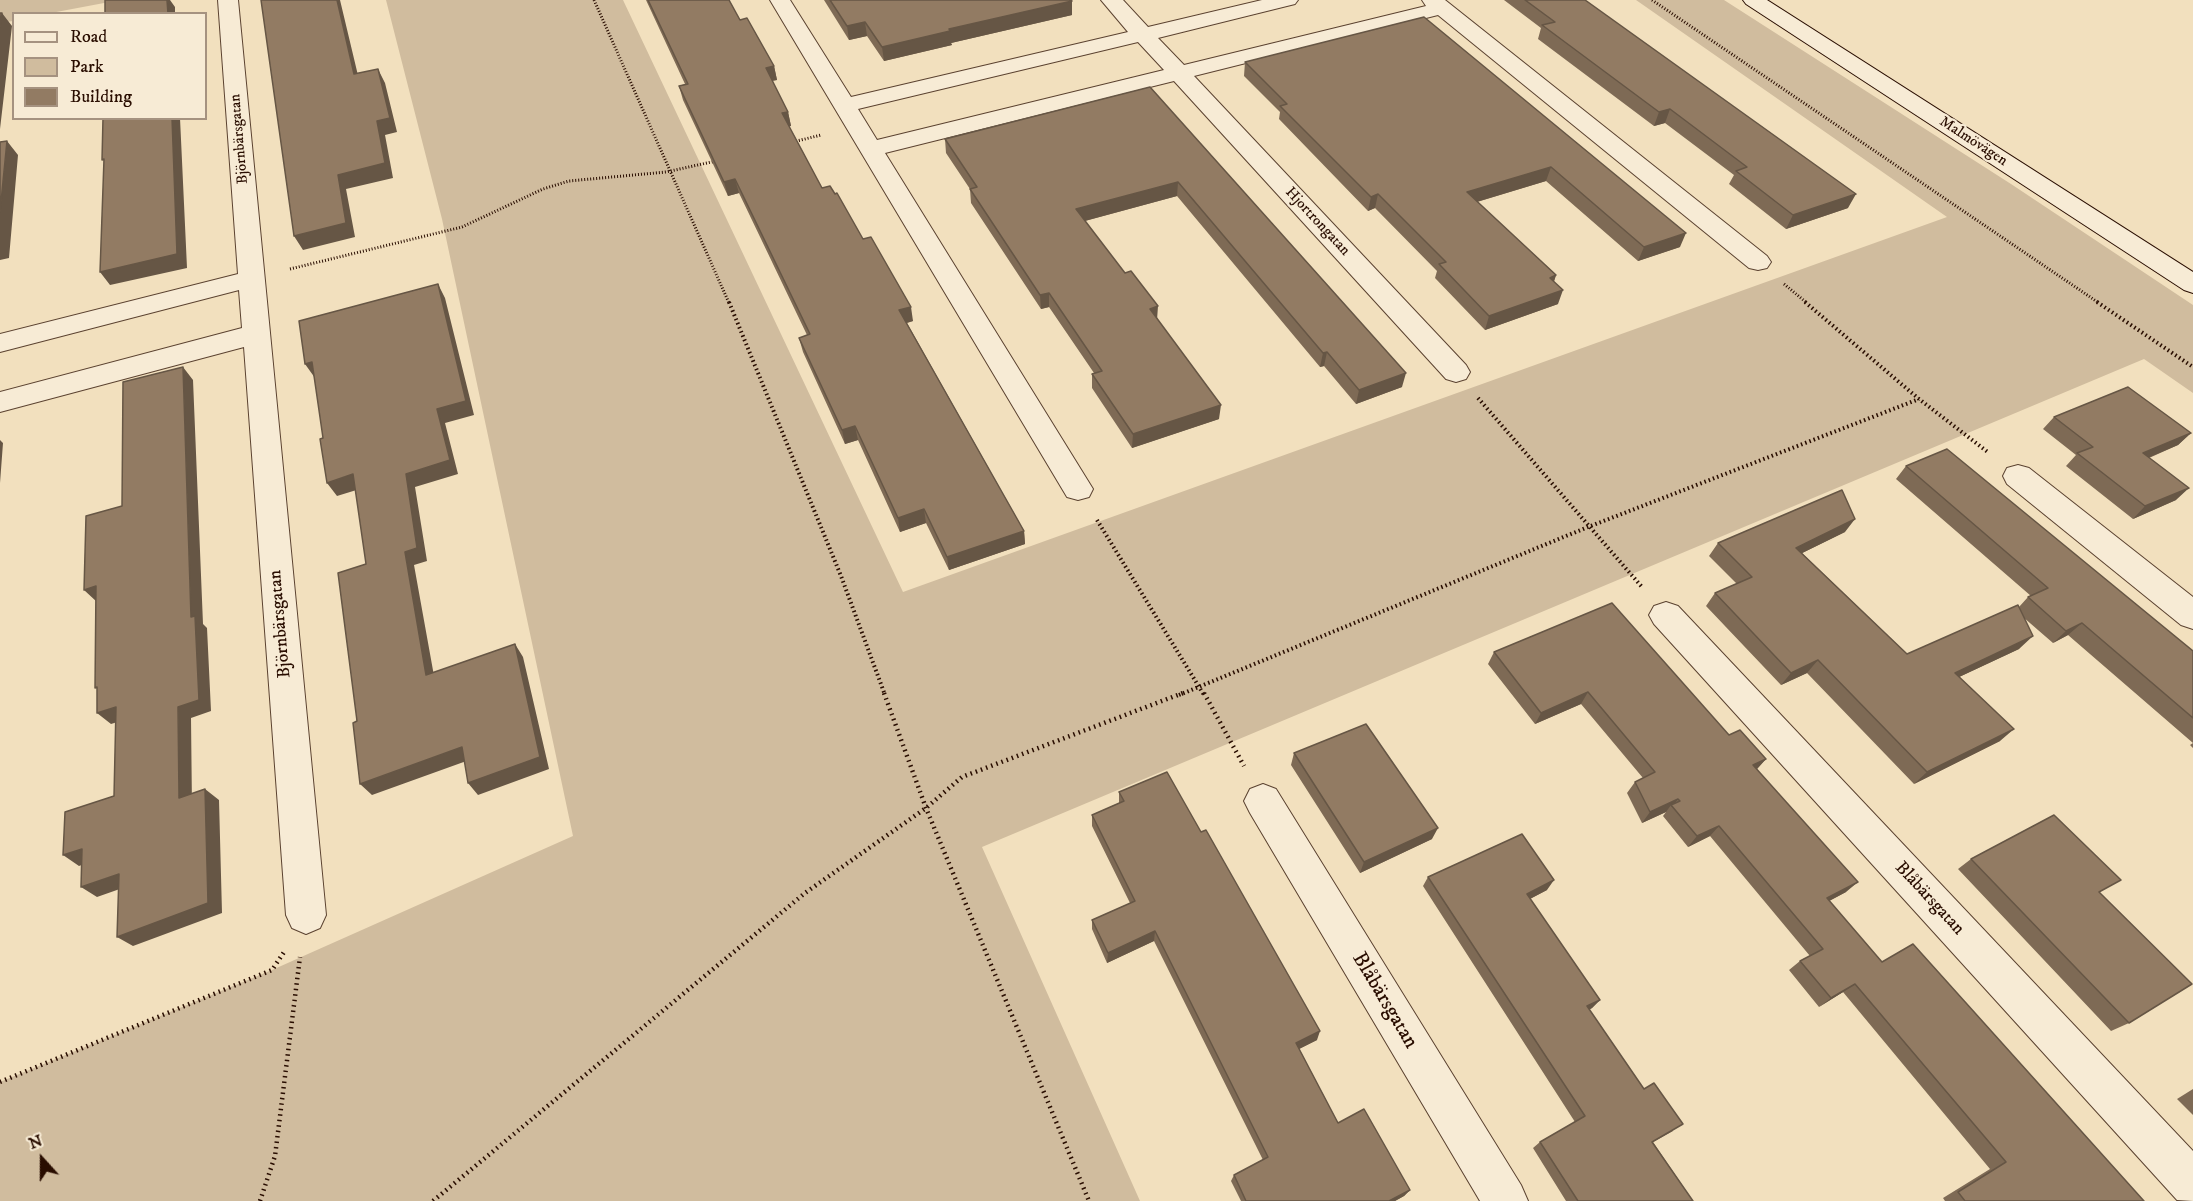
<!DOCTYPE html>
<meta charset="utf-8">
<style>
body{margin:0}
#map{position:relative;width:2193px;height:1201px;overflow:hidden;background:#f2e0be;font-family:"IM FELL DW Pica",serif}
canvas{display:block}
.legend{position:absolute;left:12px;top:12px;width:195px;height:108px;box-sizing:border-box;background:#f7ebd5;border:2px solid #a59280;margin:0;padding:8px 10px;list-style:none;font-size:18px;color:#290d00}
.legend li{display:flex;align-items:center;gap:12px;height:30px}
.legend b{width:30px;border:2px solid #a59280}
.north{position:absolute;left:12px;top:1129px;width:60px;height:60px;-webkit-text-stroke:4px #f7ebd5;paint-order:stroke;rotate:339deg;font-size:16px;font-weight:700;line-height:24px;text-align:center;color:#290d00}
.north::after{content:'';display:block;margin:auto;width:21px;height:27px;background:#290d00;clip-path:polygon(50% 0,100% 100%,50% 72%,0 100%)}
</style>
<div id="map">
<canvas width="2193" height="1201"></canvas>
<ul class="legend">
<li><b style="height:8px;background:#f7ebd5"></b>Road</li>
<li><b style="height:16px;background:#d0bc9e"></b>Park</li>
<li><b style="height:16px;background:#927b63"></b>Building</li>
</ul>
<div class="north">N</div>
</div>
<script>
const ctx = document.querySelector('canvas').getContext('2d');
ctx.lineJoin = 'round';
function fillPath(path, color) { ctx.fillStyle = color; ctx.fill(path, 'evenodd'); }
function strokePath(path, color, width, dash) { ctx.strokeStyle = color; ctx.lineWidth = width; ctx.lineCap = dash ? 'butt' : 'round'; ctx.setLineDash(dash || []); ctx.stroke(path); }
function write(font, color, halo, rows, align = 'center') {
  ctx.font = font + ' "IM FELL DW Pica",serif'; ctx.lineWidth = 4.5; ctx.setLineDash([]); ctx.textBaseline = 'middle'; ctx.strokeStyle = halo; ctx.fillStyle = color; for (const [text, x, y, turn = 0] of rows) {
    ctx.save(); ctx.translate(x, y); ctx.rotate((+turn || 0) * Math.PI / 180); ctx.textAlign = isNaN(turn) ? turn : align; if (halo) ctx.strokeText(text, 0, 0); ctx.fillText(text, 0, 0); ctx.restore();
  }
}
fillPath(new Path2D(`
 M0,0H120L51,13L14,14L13,21L0,23Z
 M386,0H623L903,592L1947,217L1636,0H1724L2011,184L2193,305V393L2144,359L982,847L1140,1201H0V1082L272,970L573,836L442,219Z`), '#d0bc9e');
const street = new Path2D(`
 M218,0H238L326,915L320,928L306,934L292,928L286,915L244,347L0,412V392L242,328L239,290L0,352V334L238,274Z
 M770,0H790L851,97L1128,32L1101,0H1123L1148,27L1262,0H1298L1295,4L1158,38L1184,65L1426,6L1422,0H1445L1767,256L1771,262L1767,268L1758,270L1749,268L1438,15L1194,76L1466,365L1470,372L1466,379L1456,382L1446,379L1174,81L885,153L1093,489L1089,497L1078,500L1067,497ZM1138,42L1164,70L877,140L858,109Z
 M2018,465L2029,468L2193,597V629L2181,625L2007,484L2003,476L2007,468Z
 M1666,602L1678,606L2193,1151V1201L2177,1200L1654,624L1649,615L1654,606Z
 M1263,784L1276,789L1521,1185L1528,1201H1480L1250,813L1244,801L1250,789Z`);
const secondary = new Path2D(`
 M1743,0H1767L2193,272V293L2184,290L1746,4Z`);
strokePath(street, '#5b4230', 2);
strokePath(secondary, '#290d00', 2);
strokePath(new Path2D(`
 M594,0L729,303
 M1652,0L2099,303
 M793,142L821,135
 M290,269L462,227L543,189L569,181L666,172L716,161
 M1784,284L1807,303`), '#290d00', 3, [1, 2]);
strokePath(new Path2D(`
 M729,302L841,576L885,695
 M1805,302L1919,399L1989,453
 M2097,302L2193,367
 M1478,398L1642,587
 M1097,520L1204,695
 M1179,695L1588,527L1919,399`), '#290d00', 4, [1.5, 3]);
strokePath(new Path2D(`
 M884,693L926,808L1089,1201
 M1204,693L1244,766
 M0,1082L272,970L284,952
 M260,1201L275,1156L300,957
 M433,1201L805,893L926,808L962,777L1183,693`), '#290d00', 4.5, [1.5, 4]);
fillPath(street, '#f7ebd5');
fillPath(secondary, '#f7ebd5');
fillPath(new Path2D(`
 M646,0H729L740,20L774,66L777,80L772,81L788,112L791,126H789L822,188L835,194L913,321L907,323L1024,531L1025,544L949,570L926,523L900,532L858,440L845,444L803,352L799,338L807,335L739,193L728,196L683,100L679,86L685,84Z
 M824,0H1071L1072,1V15L951,43L952,45L884,61L867,36L849,40Z
 M1504,0H1585L1848,208L1786,229L1729,184L1734,175L1665,123L1654,126L1538,39L1541,28Z
 M1424,17L1680,247L1638,261L1546,181L1477,202L1556,275L1554,282L1558,304L1485,330L1435,278L1437,271L1375,208L1368,211L1279,119L1280,112L1244,76L1245,62Z
 M1150,87L1402,387L1356,404L1324,366L1320,367L1177,196L1085,221L1157,318L1219,419L1132,448L1092,388V374L1094,373L1049,307L1041,309L971,203L970,189L946,153L945,139Z
 M2054,417L2191,433L2178,445L2149,458L2176,500L2133,519L2066,466L2076,455L2043,429Z
 M1906,466L2193,651V748L2190,745L2193,743L2068,635L2053,643L2023,617L2019,649L1959,677L2000,741L1914,784L1807,673L1781,685L1706,606L1715,593L1737,584L1709,556L1718,543L1845,532L1802,553L1907,654L2019,607L2028,597L2031,596L1896,479Z
 M1494,652L1729,735L1766,759L1757,769L1846,892L1829,901L1882,962L2144,1201H1945L1943,1198L1990,1169L1843,992L1819,1007L1789,970L1800,961L1810,956L1710,836L1688,847L1663,816L1666,812L1642,823L1627,793L1635,782L1643,778L1581,704L1535,724L1488,664Z
 M1294,753L1432,839L1360,873L1291,765Z
 M1119,792L1317,1040L1299,1049L1338,1123L1410,1190L1404,1196L1395,1201H1241L1231,1181L1234,1175L1263,1160L1154,941L1107,963L1092,929V920L1130,903L1092,826V815L1119,803Z
 M1971,859L2100,893L2129,1023L2111,1031L1958,869Z
 M1428,877L1547,890L1530,899L1600,1000L1592,1008L1589,1010L1673,1131L1653,1142L1693,1201H1566L1533,1148L1540,1142L1575,1122L1423,886Z
 M2193,1089V1115L2177,1099Z`), '#7e6a55');
fillPath(new Path2D(`
 M167,0H170L175,7V14H168Z
 M337,0H340L361,88L354,74Z
 M1072,1V15L951,43L952,45L884,61L882,47L949,29Z
 M2,13L12,26L0,129V27Z
 M865,22L867,36L849,40L847,26Z
 M774,66L777,80L769,81L766,68Z
 M378,69L385,83L397,132L385,135L393,178L346,189L355,237L303,250L294,236L377,121Z
 M1670,109L1665,123L1654,126L1659,112Z
 M788,112L791,126L786,127L782,113Z
 M172,118H180L187,268L110,285L100,272Z
 M7,141L18,155L9,258L0,260V212Z
 M1551,167L1546,181L1463,206L1467,192Z
 M735,179L739,193L728,196L724,182Z
 M1178,182L1177,196L1077,223L1076,209Z
 M1378,194L1375,208L1368,211L1371,197Z
 M1856,194L1848,208L1786,229L1793,215Z
 M1686,233L1680,247L1638,261L1644,247Z
 M1556,275L1551,289L1550,278Z
 M438,284L445,298L474,415L445,423L458,474L415,487L427,561L414,565L436,687L426,675L405,552L406,474L437,409Z
 M1563,290L1558,304L1485,330L1489,316Z
 M1049,293V307L1041,309L1040,295Z
 M1158,306L1157,320L1150,309Z
 M911,307L913,321L902,324L899,310Z
 M1327,352L1324,366L1320,367L1323,353Z
 M312,362L315,378L305,364Z
 M183,367L193,380L203,624L207,628L211,711L191,718L192,809L179,798L178,707L191,617Z
 M1406,373L1402,387L1356,404L1359,390Z
 M1221,405L1219,419L1132,448L1133,434Z
 M855,426L858,440L845,444L842,430Z
 M2191,433L2178,445L2131,465L2143,453Z
 M0,440L3,443L0,483Z
 M353,474L363,488L337,496L327,483Z
 M2189,488L2176,500L2133,519L2145,506Z
 M924,509L926,523L900,532L898,518Z
 M1855,519L1845,532L1786,561L1796,548Z
 M1024,531L1025,544L949,570L947,557Z
 M96,586L97,602L84,590Z
 M2082,623L2068,635L2053,643L2066,631Z
 M2033,636L2019,649L1942,685L1955,673Z
 M515,644L523,657L549,769L478,795L468,783Z
 M1818,660L1807,673L1781,685L1791,673Z
 M1588,692L1581,704L1535,724L1541,713Z
 M116,707L130,718L111,724L97,713Z
 M2014,729L2000,741L1914,784L1927,772Z
 M462,747L472,759L372,795L360,784Z
 M1766,759L1756,770L1753,765Z
 M205,789L219,800L222,913L133,946L117,937Z
 M1678,799L1672,807L1671,805L1666,812L1642,823L1650,812Z
 M1719,826L1710,836L1688,847L1697,836Z
 M1438,828L1432,839L1360,873L1364,862Z
 M82,849L97,859L79,866L63,855Z
 M119,874L134,884L97,897L81,887Z
 M1554,880L1547,890L1520,904L1527,894Z
 M1858,882L1846,892L1816,908L1827,898Z
 M1155,931L1154,941L1107,963L1108,953Z
 M1855,984L1843,992L1819,1007L1831,998Z
 M1600,1000L1592,1008L1579,1015L1587,1006Z
 M1320,1031L1317,1040L1293,1052L1296,1043Z
 M1410,1190L1404,1196L1395,1201H1389Z`), '#665645');
const building = new Path2D(`
 M105,0H167L168,14H105Z
 M261,0H337L354,74L378,69L390,118L377,121L385,163L338,175L346,223L294,236Z
 M648,0H729L740,20L747,18L774,66L766,68L788,112L782,113L822,188L830,186L835,194L837,193L863,239L871,237L911,307L899,310L1024,531L947,557L924,509L898,518L855,426L842,430L799,338L810,334L735,179L724,182L679,86L688,84Z
 M830,0H1071L1072,1L949,29L950,31L882,47L865,22L847,26Z
 M1525,0H1585L1856,194L1793,215L1736,171L1747,167L1670,109L1659,112L1542,25L1555,22Z
 M0,13H2L0,27Z
 M1424,17L1686,233L1644,247L1551,167L1467,192L1556,275L1550,278L1563,290L1489,316L1439,264L1446,262L1378,194L1371,197L1280,106L1287,104L1245,62Z
 M1150,87L1406,373L1359,390L1327,352L1323,353L1178,182L1076,209L1125,273L1131,271L1158,306L1150,309L1221,405L1133,434L1092,374L1102,371L1049,293L1040,295L970,189L977,187L945,139Z
 M103,118H172L177,254L100,272L104,159L102,160Z
 M7,141L0,212V142Z
 M438,284L466,401L437,409L450,460L406,474L417,548L405,552L426,675L515,644L540,757L468,783L462,747L360,784L353,723L357,721L338,573L366,564L353,474L327,483L320,439L323,438L312,362L305,364L299,321Z
 M183,367L191,617L195,616L199,700L178,707L179,798L205,789L208,903L117,937L119,874L81,887L82,849L63,855L65,812L114,796L116,707L97,713V687L95,688L96,586L84,590L86,516L122,506L123,382Z
 M2128,387L2191,433L2143,453L2189,488L2145,506L2077,453L2093,447L2054,417Z
 M1947,449L2193,651V718L2082,623L2066,631L2028,597L2048,588L1906,466Z
 M1842,490L1855,519L1796,548L1907,654L2018,605L2033,636L1955,673L2014,729L1927,772L1818,660L1791,673L1715,593L1752,577L1718,543Z
 M1612,603L1729,735L1740,730L1766,759L1753,765L1858,882L1827,898L1882,962L1913,944L2144,1201H1965L1958,1192L2006,1162L1855,984L1831,998L1800,961L1823,949L1719,826L1697,836L1671,805L1680,801L1678,799L1650,812L1635,782L1655,772L1588,692L1541,713L1494,652Z
 M1366,724L1438,828L1364,862L1294,753Z
 M1167,772L1201,832L1206,830L1320,1031L1296,1043L1338,1123L1364,1109L1410,1190L1389,1201H1246L1234,1175L1268,1157L1155,931L1108,953L1092,920L1135,901L1092,815L1124,801L1119,792Z
 M2054,815L2121,880L2099,892L2192,984L2129,1023L1971,859Z
 M1522,834L1554,880L1527,894L1600,1000L1587,1006L1644,1089L1654,1083L1683,1124L1652,1142L1693,1201H1578L1540,1142L1585,1116L1428,877Z`);
fillPath(building, '#927b63');
strokePath(building, '#665645', 1.5);
write('15px', '#290d00', '#f7ebd5', [
 ["Björnbärsgatan",240,139,-95],
 ["Malmövägen",1973,142,33],
 ["Hjortrongatan",1317,222,47]
]);
write('18px', '#290d00', '#f7ebd5', [
 ["Björnbärsgatan",281,624,-95],
 ["Blåbärsgatan",1929,899,47]
]);
write('21px', '#290d00', '#f7ebd5', [
 ["Blåbärsgatan",1384,1001,59]
]);
</script>
